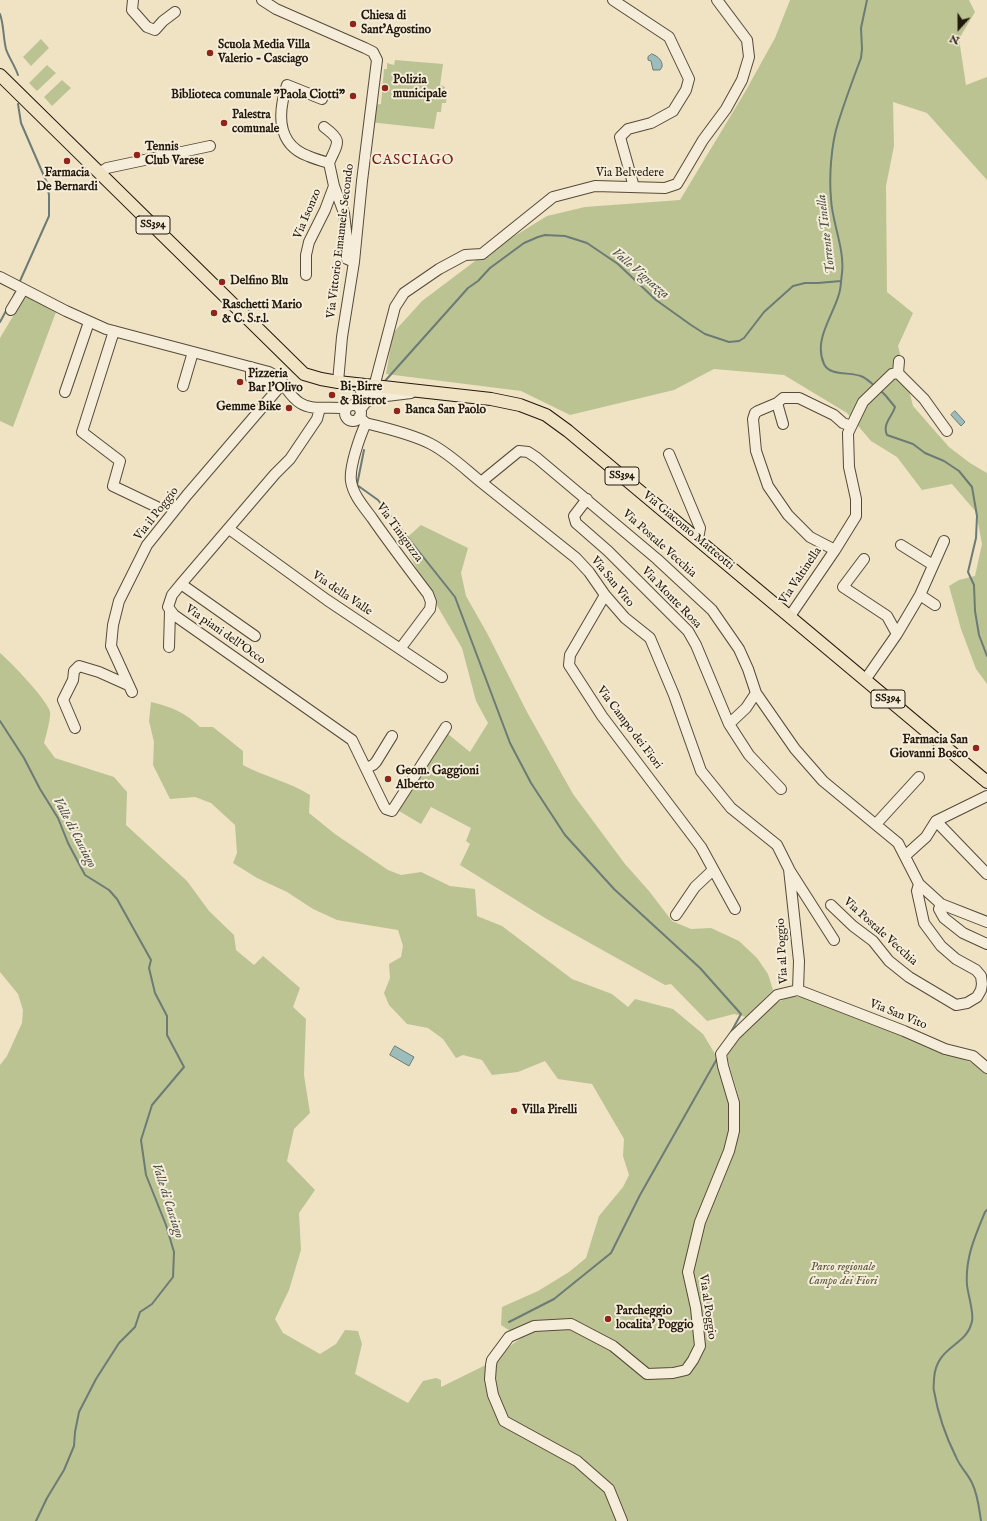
<!DOCTYPE html>
<style>
body{margin:0}
#map{position:relative;width:987px;height:1521px;overflow:hidden;background:#efe3c4;font-family:"IM FELL English",serif}
canvas{display:block}
.north{position:absolute;left:939px;top:8px;width:40px;height:40px;-webkit-text-stroke:3px #f5edd9;paint-order:stroke;rotate:201deg;font-size:11px;font-weight:700;line-height:16px;text-align:center;color:#23180c}
.north::after{content:'';display:block;margin:auto;width:14px;height:18px;background:#23180c;clip-path:polygon(50% 0,100% 100%,50% 72%,0 100%)}
</style>
<div id="map">
<canvas width="987" height="1521"></canvas>
<div class="north">N</div>
</div>
<script>
const ctx = document.querySelector('canvas').getContext('2d');
ctx.lineJoin = 'round';
function fillPath(path, color) { ctx.fillStyle = color; ctx.fill(path, 'evenodd'); }
function strokePath(path, color, width, dash) { ctx.strokeStyle = color; ctx.lineWidth = width; ctx.lineCap = dash ? 'butt' : 'round'; ctx.setLineDash(dash || []); ctx.stroke(path); }
function write(font, color, halo, rows, align = 'center') {
  ctx.font = font + ' "IM FELL English",serif'; ctx.lineWidth = 4; ctx.setLineDash([]); ctx.textBaseline = 'middle'; ctx.strokeStyle = halo; ctx.fillStyle = color; for (const [text, x, y, turn = 0] of rows) {
    ctx.save(); ctx.translate(x, y); ctx.rotate((+turn || 0) * Math.PI / 180); ctx.textAlign = isNaN(turn) ? turn : align; if (halo) ctx.strokeText(text, 0, 0); ctx.fillText(text, 0, 0); ctx.restore();
  }
}
fillPath(new Path2D(`
 M790,0H969L975,12L959,39L966,85L987,77V180L927,113L893,102L894,146L886,186L887,292L913,313L898,346L913,406L949,447L970,463L987,473V684L976,669L961,629L949,586L959,580L975,576L982,544L976,512L952,484L922,490L897,457L871,441L847,413L784,375L714,369L674,390L570,415L521,391L386,374L393,333L422,301L479,258L547,216L585,207L680,200L745,92L775,38Z
 M41,39L49,48L31,66L23,57Z
 M395,60L443,64L440,85L445,87L444,92L447,93L446,103H442L441,112H437L434,129L369,122L372,105L381,104L384,69H387V63L394,65Z
 M47,65L56,73L37,91L29,83Z
 M62,80L71,88L52,106L44,97Z
 M25,296L56,312L13,427L0,421V338Z
 M421,525L468,548L461,573L466,596L487,633L527,712L573,794L625,864L649,891L672,921L691,929L711,928L739,941L757,958L768,974L773,990L746,1017L734,1014L707,1021L671,984L665,985L545,918L460,865L470,844L466,841L471,828L431,807L421,824L399,811L448,734L470,752L488,723L476,701L462,648L439,609L402,542Z
 M0,653C10,661 48,701 50,712C51,718 46,736 44,743L55,758L114,777L127,792L126,825L187,881L209,911L234,935L236,950L254,965L263,956L300,988L293,1007L306,1019L304,1075L310,1113L294,1129L287,1161L315,1190L299,1213L301,1250L289,1290L275,1319L283,1333L320,1354L336,1344L345,1330L358,1331L362,1344L355,1374L408,1403L423,1381L436,1378L441,1380V1387L498,1359L510,1346L521,1338L501,1325L502,1307L538,1291L569,1272L586,1258L599,1216L623,1187L629,1175L623,1156L624,1139L592,1084L558,1079L545,1061L518,1072L492,1075L482,1060L463,1055L456,1058L443,1039L428,1028L407,1024L389,1005L384,993L390,978L389,964L401,957L403,946L398,930L337,920L313,909L287,892L257,878L233,863L237,853L235,825L211,803L195,797L170,799L153,765L154,742L149,721L151,702C170,706 186,713 200,727H213L243,751V765C265,777 290,782 310,795L309,813L335,834L388,870L401,875L421,872L450,886L475,889L477,916L502,926L572,979L612,994L628,1007L635,999L673,1009L703,1034L715,1054L739,1122C744,1102 732,1079 728,1059V1053L731,1047L776,1003L789,997H802L906,1036L975,1064L987,1072V1521H0V1065L7,1056L22,1023L23,1010L18,994L0,972Z`), '#bbc393');
const water = new Path2D(`
 M652,54C658,56 663,61 662,67L660,70H653L651,61L648,60V57Z
 M955,411L965,422L961,426L951,415Z
 M395,1046L414,1057L409,1066L390,1055Z`);
fillPath(water, '#9cbdbb');
strokePath(water, '#6c7b75', 1);
strokePath(new Path2D(`
 M867,0L861,28L862,49L861,58C853,79 845,101 838,123C831,145 829,177 831,199C832,222 845,250 842,273C841,280 841,288 839,294C833,316 813,340 824,364C830,377 852,371 863,377C867,379 871,383 875,386
 M0,14C4,25 3,37 6,49C8,56 15,66 18,75
 M18,104L21,123L47,183L49,195V216L20,281
 M13,298L15,293
 M0,322L7,309
 M385,381L468,288L478,281L490,268L524,243L538,237L545,235L565,236L587,243L618,264L656,300L691,325L705,334L729,342L739,341L744,338L764,312L793,286L805,283H818L841,281
 M880,390L886,396L895,407C892,417 882,424 887,435L913,444L925,453L944,461L959,471L972,487L977,516L976,538L968,572L974,585L975,611L979,635L987,656
 M364,450L357,485L378,500L455,597L510,743L531,783L565,835L614,889L700,968L741,1014L730,1034
 M0,721L24,758L40,789L58,818L68,843L85,875L109,890L117,899L151,960L149,968L155,993L167,1016V1035L184,1067L152,1105L141,1140L146,1175L166,1225L174,1252L173,1277L152,1304L140,1312L135,1327L119,1343L96,1379L79,1412L75,1432L74,1446L64,1470L47,1498L36,1521
 M509,1322L554,1299L611,1253L640,1195L718,1057
 M981,1521C979,1508 978,1495 972,1483C968,1474 960,1467 956,1457C946,1437 938,1414 934,1391C933,1388 934,1383 934,1379C936,1345 967,1347 972,1321C974,1312 968,1295 967,1285C965,1258 975,1236 985,1212L987,1210`), '#6c7b75', 2);
const minor = new Path2D(`
 M133,0L132,10L147,27L155,30L163,21L175,12
 M262,0L276,9L365,48L373,52L377,60L362,181L354,262L342,337L338,382
 M613,0L669,37L689,79L686,90L673,111L651,123L628,129L620,137L634,187
 M322,99L287,85C278,112 276,144 308,156C315,159 322,161 329,163L334,186L344,213L348,249L347,259L354,262
 M324,127C343,141 338,142 329,163
 M99,173L107,168L210,146
 M306,275V255L309,242L325,210L334,186
 M0,277L66,311L106,329L269,372C283,378 287,395 300,403C314,412 330,405 346,409
 M11,310L23,290
 M114,331L82,432L120,461L113,486L157,507
 M251,367V378L268,384L276,375
 M898,373L899,361
 M183,386L193,352
 M65,392L89,322
 M366,402L378,397L411,393
 M777,403L783,424
 M345 413a8 8 0 1 1 16 0a8 8 0 1 1-16 0Z
 M357,406L361,395L362,385
 M320,408L317,419L290,459L275,474L181,584L172,595L168,607L174,615L352,740L384,806L386,809L392,811L446,727
 M360,410L366,402L374,387L395,307L404,293L439,269L465,255L482,254L553,197L595,186L665,188L677,184L703,140L726,109L742,80L749,57L747,40L717,0
 M359,417L366,423C388,429 412,434 431,444C450,454 465,469 481,482L519,451L528,452L537,458L657,559L712,610L739,649L748,669L756,693L795,749L823,781L898,843L919,884L941,904L987,922
 M366,423C360,436 349,467 351,481C353,495 364,507 372,518C390,544 409,569 428,594L431,602L430,609L400,649
 M669,454L700,528L698,539
 M481,482L576,558L589,572L605,595L625,618L650,638L674,695L701,771L731,808L777,845L789,869L799,961L798,990L777,995L735,1035L721,1054L723,1066L734,1103V1131L729,1151L700,1222L688,1272L696,1308L700,1346L693,1360L686,1370L673,1373L647,1374L613,1346L571,1324L534,1326L509,1337L492,1360L491,1365L490,1379L493,1395L504,1421L577,1461L609,1489L622,1521
 M587,499L574,516L576,523L608,551L688,631L696,645L729,724L749,755L781,789
 M229,529L327,600L442,677
 M901,545L933,565
 M835,550L810,537L788,515L768,486L756,451L753,419L755,413L758,411L777,403L783,398H799L834,415L843,423L851,426
 M864,559L843,587L887,616L897,634L865,680
 M181,584L255,636
 M605,595L570,655L569,665L602,716L701,847L735,909
 M920,595L935,605
 M790,616L835,550L856,516V499L849,467L848,433L863,402L892,374L898,373L924,399L947,431
 M897,634L920,595L944,541
 M169,647L170,611
 M132,692L111,646L113,625L119,601L147,545L187,495L283,383
 M729,724L746,708L756,693
 M75,728L63,700L73,680L74,671L79,666L99,672L128,685
 M366,768L373,765L376,762L392,736
 M936,821L987,874
 M876,824L919,777
 M906,855L926,837L936,821L987,796
 M790,871L834,940
 M941,904L939,909L944,918L963,933L987,944
 M831,905L853,926L873,941L889,961L909,977L956,1005L967,1003L977,997L981,990L982,984L981,976L976,970L956,959L941,946L924,923L917,891L919,884
 M676,915L695,887L713,870
 M798,990L904,1031L945,1049L973,1056L987,1068`);
const major = new Path2D(`
 M0,75L304,374L321,379L338,382L491,399L520,405L546,415L568,431L987,782`);
strokePath(minor, '#564b3a', 12);
strokePath(major, '#23180c', 14);
strokePath(minor, '#f5edd9', 10);
strokePath(major, '#efe3c4', 12);
for (const [x, y, r, color] of [
 [353,24,4,"#8f2418"],
 [210,53,4,"#8f2418"],
 [385,88,4,"#8f2418"],
 [353,96,4,"#8f2418"],
 [224,123,4,"#8f2418"],
 [137,155,4,"#8f2418"],
 [67,161,4,"#8f2418"],
 [222,282,4,"#8f2418"],
 [214,313,4,"#8f2418"],
 [240,382,4,"#8f2418"],
 [332,395,4,"#8f2418"],
 [289,408,4,"#8f2418"],
 [397,411,4,"#8f2418"],
 [976,748,4,"#8f2418"],
 [388,779,4,"#8f2418"],
 [514,1111,4,"#8f2418"],
 [608,1319,4,"#8f2418"]
]) { const dot = new Path2D(); dot.arc(x, y, r, 0, 2 * Math.PI); ctx.fillStyle = color; ctx.fill(dot); strokePath(dot, '#f5edd9', 1.5); }
for (const [x, y, w] of [
 [153,225,34],
 [622,476,34],
 [888,699,34]
]) { const box = new Path2D(); box.roundRect(x - w / 2, y - 9, w, 18, 3); ctx.fillStyle = '#f5edd9'; ctx.fill(box); strokePath(box, '#23180c', 1); }
write('bold 11px', '#23180c', null, [
 ["SS394",153,225],
 ["SS394",622,476],
 ["SS394",888,699]
]);
write('bold 12px', '#23180c', '#f5edd9', [
 ["Chiesa di",361,17],
 ["Sant'Agostino",361,31],
 ["Scuola Media Villa",218,46],
 ["Valerio - Casciago",218,60],
 ["Polizia",393,81],
 ["municipale",393,95],
 ["Biblioteca comunale \"Paola Ciotti\"",345,96,"right"],
 ["Palestra",232,116],
 ["comunale",232,130],
 ["Tennis",145,148],
 ["Club Varese",145,162],
 ["Farmacia",67,174,"center"],
 ["De Bernardi",67,188,"center"],
 ["Delfino Blu",230,282],
 ["Raschetti Mario",222,306],
 ["& C. S.r.l.",222,320],
 ["Pizzeria",248,375],
 ["Bar l'Olivo",248,389],
 ["Bi-Birre",340,388],
 ["& Bistrot",340,402],
 ["Gemme Bike",281,408,"right"],
 ["Banca San Paolo",405,411],
 ["Farmacia San",968,741,"right"],
 ["Giovanni Bosco",968,755,"right"],
 ["Geom. Gaggioni",396,772],
 ["Alberto",396,786],
 ["Villa Pirelli",522,1111],
 ["Parcheggio",616,1312],
 ["localita' Poggio",616,1326]
], 'left');
write('12px', '#23180c', '#f5edd9', [
 ["Via Belvedere",630,174],
 ["Via Isonzo",308,214,-67],
 ["Via Vittorio Emanuele Secondo",341,241,-83],
 ["Via il Poggio",157,514,-52],
 ["Via Giacomo Matteotti",688,531,40],
 ["Via Tiniguzza",399,533,54],
 ["Via Postale Vecchia",659,544,42],
 ["Via Valtinella",801,576,-56],
 ["Via San Vito",612,582,51],
 ["Via della Valle",342,594,34],
 ["Via Monte Rosa",671,598,46],
 ["Via piani dell'Occo",225,635,35],
 ["Via Campo dei Fiori",629,728,53],
 ["Via Postale Vecchia",880,932,42],
 ["Via al Poggio",783,951,-93],
 ["Via San Vito",898,1015,22],
 ["Via al Poggio",707,1307,82]
]);
write('italic 12px', '#58543b', '#f5edd9', [
 ["Parco regionale",843,1268],
 ["Campo dei Fiori",843,1282]
]);
write('italic 13px', '#4d5249', '#f5edd9', [
 ["Torrente Tinella",827,234,-97],
 ["Valle Vignazza",640,274,40],
 ["Valle di Casciago",74,833,62],
 ["Valle di Casciago",167,1201,72]
]);
ctx.letterSpacing = '1px';
write('14px', '#7a1f14', '#f5edd9', [
 ["CASCIAGO",413,161]
]);
ctx.letterSpacing = '0px';
</script>
